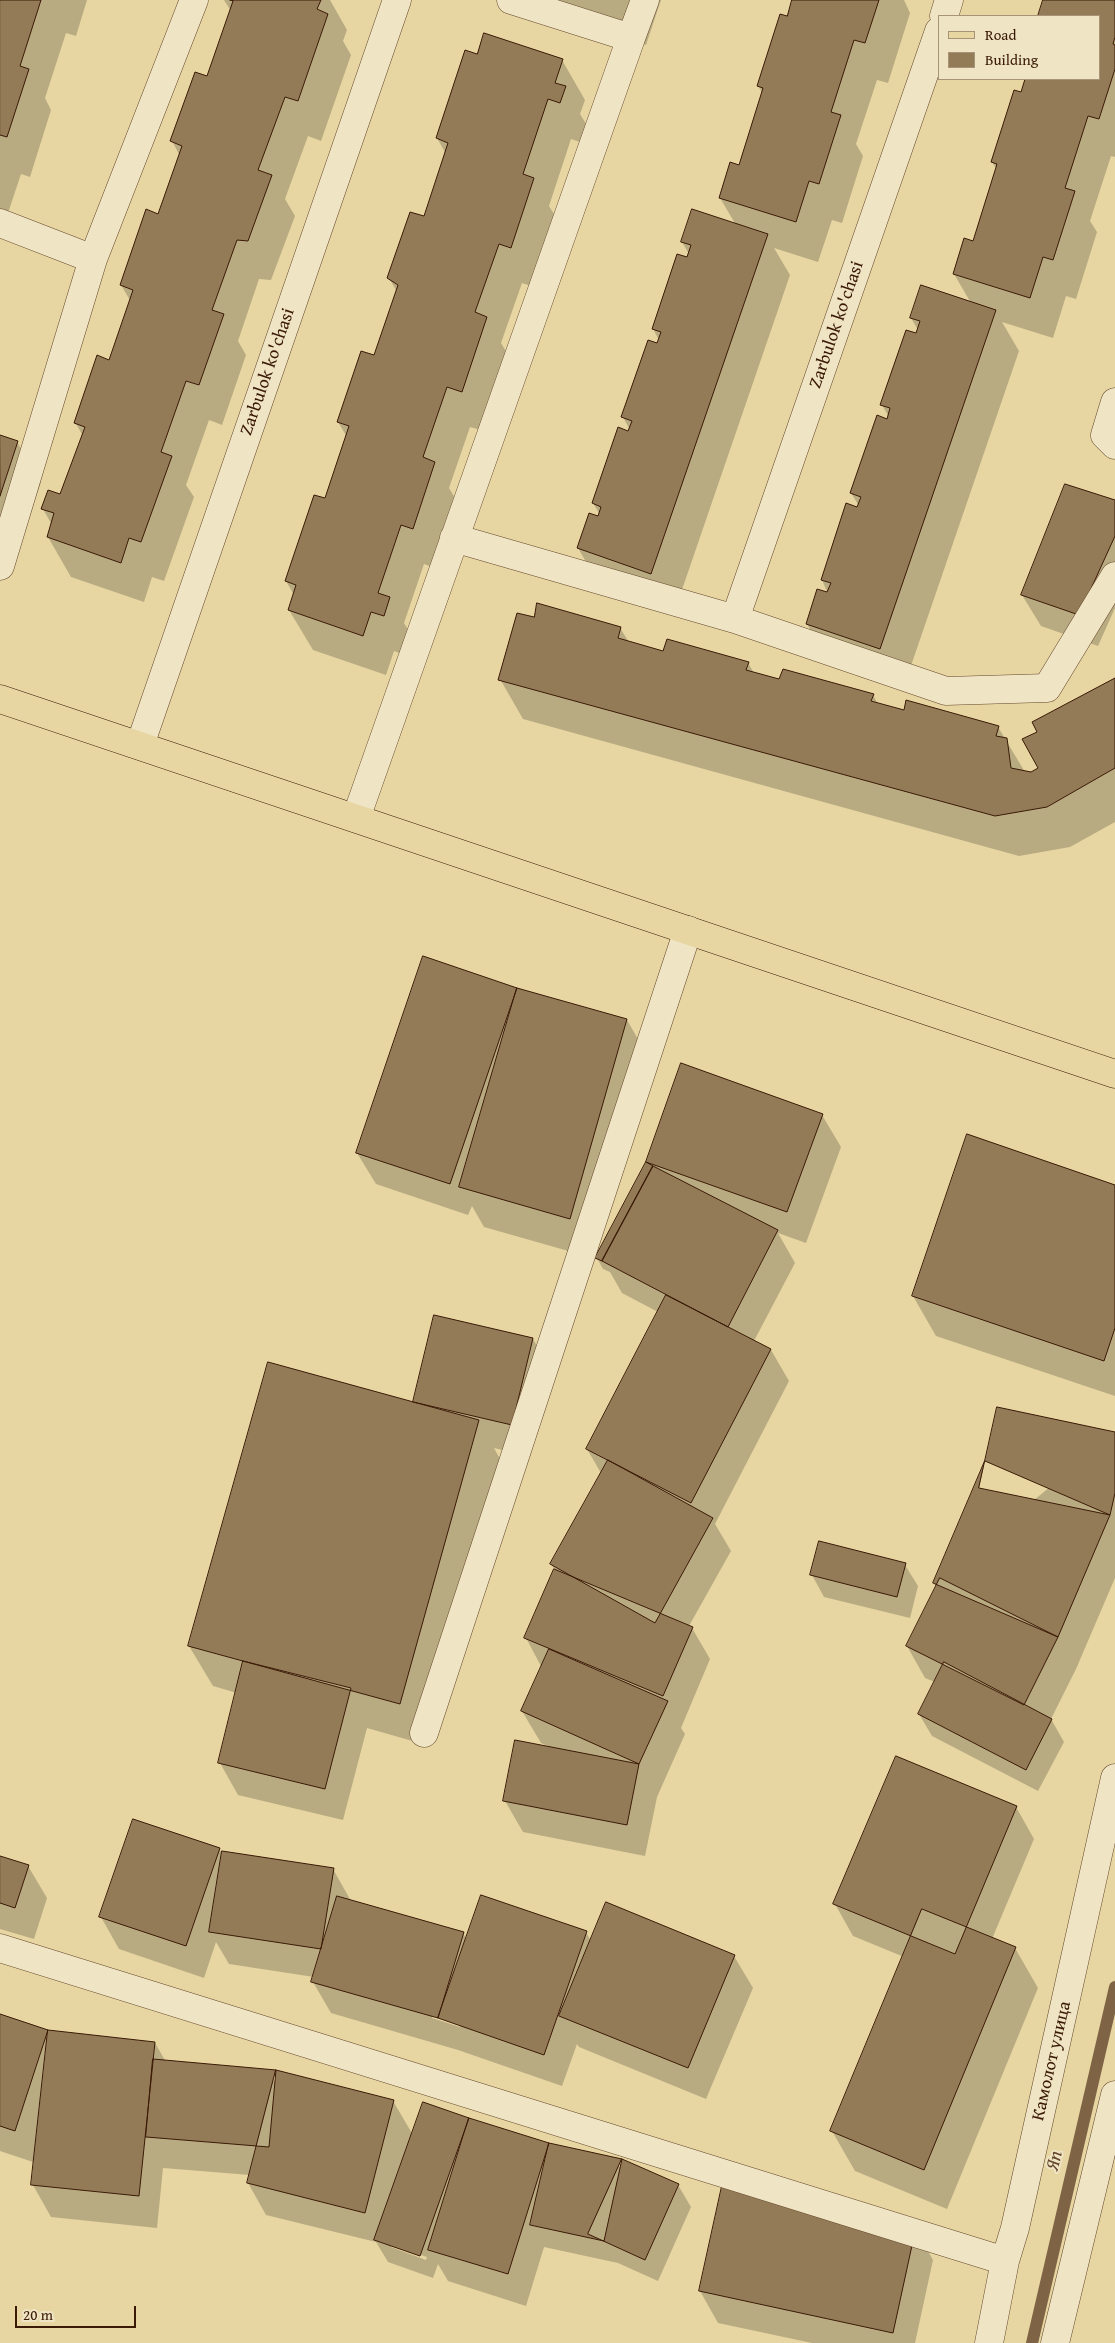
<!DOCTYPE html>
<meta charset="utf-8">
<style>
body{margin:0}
#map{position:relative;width:1115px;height:2343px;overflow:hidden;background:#e7d6a2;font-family:"Gentium Book Plus",serif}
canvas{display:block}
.legend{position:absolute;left:938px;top:15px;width:162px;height:65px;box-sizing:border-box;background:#efe4c3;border:1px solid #a79377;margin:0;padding:6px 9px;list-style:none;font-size:15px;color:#3a1906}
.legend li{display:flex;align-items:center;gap:10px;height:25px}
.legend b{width:25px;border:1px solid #a79377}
.scale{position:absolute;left:15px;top:2306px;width:121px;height:22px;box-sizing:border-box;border:2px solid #3a1906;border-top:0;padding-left:6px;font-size:15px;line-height:18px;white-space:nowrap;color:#3a1906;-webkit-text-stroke:4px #efe4c3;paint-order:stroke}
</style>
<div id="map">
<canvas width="1115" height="2343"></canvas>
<ul class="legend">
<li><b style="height:6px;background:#e7d6a2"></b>Road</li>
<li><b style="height:14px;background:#947b57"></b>Building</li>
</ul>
<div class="scale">20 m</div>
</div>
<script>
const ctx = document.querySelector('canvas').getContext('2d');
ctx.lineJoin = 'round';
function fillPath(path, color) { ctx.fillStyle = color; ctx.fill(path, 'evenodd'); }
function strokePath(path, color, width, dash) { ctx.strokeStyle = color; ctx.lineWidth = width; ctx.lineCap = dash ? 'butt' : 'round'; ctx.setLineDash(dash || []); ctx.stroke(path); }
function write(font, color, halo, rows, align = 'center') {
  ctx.font = font + ' "Gentium Book Plus",serif'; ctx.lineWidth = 4; ctx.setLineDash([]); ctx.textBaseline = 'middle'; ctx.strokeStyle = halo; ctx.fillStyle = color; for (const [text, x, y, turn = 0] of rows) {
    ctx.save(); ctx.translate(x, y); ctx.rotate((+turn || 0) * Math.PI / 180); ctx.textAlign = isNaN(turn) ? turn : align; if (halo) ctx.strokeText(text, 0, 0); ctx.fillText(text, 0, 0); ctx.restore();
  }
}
fillPath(new Path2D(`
 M0,0H87L76,36L66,33L45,98L51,110L30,177L21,174L7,216L0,214Z
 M224,0H330L347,30L343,41L351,55L321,141L308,136L285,199L295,216L271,280L259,279L238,341L246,355L222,425L209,420L186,485L194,497L164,581L152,577L144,602L71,577L48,537L52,525L43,509L61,496L83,436L75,422L110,361L131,302L121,285L159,216L180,156L172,141L207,77L231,11Z
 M514,0H661L646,45Z
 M793,0H904L910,13L888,83L877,80L856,144L863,156L842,223L832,220L818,262L774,248L790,275L674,613L601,588L578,548L599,518L600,515L593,503L630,430L623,417L658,344L659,340L653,329L689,254L682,242L736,225L720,198L739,167L763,94L758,86Z
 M1044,0H1115V157L1111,156L1090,221L1097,232L1076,299L1066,296L1053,338L1002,322L1019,351L903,689L830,664L807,624L828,594L822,580L858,509L859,506L851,493L889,417L882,405L918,330L911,318L971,303L954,274L974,243L997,170L992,162L1027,79H1099V16H1039Z
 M478,56L562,60L585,100L580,114L588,127L583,143L571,139L549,206L557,219L534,287L522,283L501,343L510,358L484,431L470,427L449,488L458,503L435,568L424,564L404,623L413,638L407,656L394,651L386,675L313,650L289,610L294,595L286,581L326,500L347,437L338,422L375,357L397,292L389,278L425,218L446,154L437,138Z
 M0,437L17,442L41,482L16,557L0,552Z
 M1115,502V608L1098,646L1041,626L1022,595Z
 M535,619L620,628L629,642L664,652L748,663L754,673L780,680L873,695L878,704L905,712L998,727L1025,772L1031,773L1040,769L1039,732L1115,680V822L1070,847L1019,856L523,719L500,679Z
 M423,957L517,989L627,1020L650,1060L593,1258L484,1227L472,1206L468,1215L376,1184L357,1153Z
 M682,1065L822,1115L841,1147L806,1243L778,1233L795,1263L754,1341L771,1350L789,1381L715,1524L731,1551L689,1626L692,1628L710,1659L681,1728L685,1734L657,1797L645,1856L523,1832L505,1801L550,1747L541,1743L522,1711L542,1668L526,1638L555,1570L551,1564L601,1473L587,1449L658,1312L622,1293L610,1272L603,1269L597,1258L647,1162Z
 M1115,1186V1396L936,1336L913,1296Z
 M533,1339L551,1371L530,1457L494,1448L501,1461L423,1744L367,1728L343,1820L238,1795L220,1763L237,1693L213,1686L189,1646L414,1403Z
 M1115,1433V1578L1076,1669L1051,1719L1064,1742L1038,1791L932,1736L919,1714L935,1682L925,1678L907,1646L936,1587L934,1583Z
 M905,1565L918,1586L910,1618L824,1597L812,1575Z
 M1016,1807L1034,1839L992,1939L1015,1948L1038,1988L947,2209L855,2171L832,2131L904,1957L853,1936L835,1904Z
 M219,1849L223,1855L333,1869L351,1901L463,1933L467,1940L586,1932L591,1941L734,1956L753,1988L706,2099L579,2047L577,2044L562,2086L458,2050L331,2013L313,1982L314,1977L229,1964L216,1942L204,1978L119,1949L101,1917ZM433,2015L460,2025V2027L432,2018Z
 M0,1857L28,1866L47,1898L34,1939L0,1929Z
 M0,2016L48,2032L155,2043L166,2062L393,2101L413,2135L468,2119L678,2185L691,2207L658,2281L618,2263L544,2247L526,2306L448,2281L438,2264L433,2278L388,2262L376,2242L266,2215L248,2183L250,2175L163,2168L157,2228L51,2217L33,2185L34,2157L33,2162L0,2151ZM391,2245L427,2257L426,2260L391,2247Z
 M723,2187L915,2228L933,2260L915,2343H812L718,2323L700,2291Z`), '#0003');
strokePath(new Path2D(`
 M1032,2343L1115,1987`), '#7e6444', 12);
const building = new Path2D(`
 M0,0H41L20,66L29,69L7,137L0,135Z
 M230,0H321L317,9L328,14L298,101L285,97L258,170L272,175L248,241L237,240L212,310L224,314L199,385L186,381L161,452L172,456L141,542L129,538L121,563L47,537L54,513L41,509L48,490L60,494L85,427L74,423L97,355L109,360L133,290L120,285L146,209L158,214L182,146L170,141L195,72L207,76L233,1Z
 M792,0H879L865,43L854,40L831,112L841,115L819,184L809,181L796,222L719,198L730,162L739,165L763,88L757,86L780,14L787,16Z
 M1043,0H1115V37L1113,44L1115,45V69L1099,119L1088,116L1065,188L1075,191L1053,260L1043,257L1030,298L953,274L964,238L973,241L997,164L991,162L1014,90L1021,92L1025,79H1099V16H1038Z
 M484,33L563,59L555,83L566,86L560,103L548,99L523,174L534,178L511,248L499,244L475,312L487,317L462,392L447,387L423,457L435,462L413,529L401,525L378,593L390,597L384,616L371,612L363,636L288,610L296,585L285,581L314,495L325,498L349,426L337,422L361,351L374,355L398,285L387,278L410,212L424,216L448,143L436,138L465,50L477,54Z
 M692,209L768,234L651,574L577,548L589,513L598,516L601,507L592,503L618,427L628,431L632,421L621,417L648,340L657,343L661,332L652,329L677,254L687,257L691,245L681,242Z
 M921,285L996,310L880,649L806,624L817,589L827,592L831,583L821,580L846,503L857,507L861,497L850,493L877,415L887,419L890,408L880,405L906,330L916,333L920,321L910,318Z
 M0,435L18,441L0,496Z
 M1065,484L1115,500V536L1079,615L1021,595Z
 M537,603L621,627L618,638L663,651L667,639L749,662L746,670L779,679L783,669L874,694L871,701L904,710L906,700L999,726L996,736L1007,738L1011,768L1031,772L1038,768L1022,739L1037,732L1032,722L1115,678V768L1047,807L995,816L498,680L517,613L534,617Z
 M423,956L517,988L450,1184L356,1153Z
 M517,988L627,1019L570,1219L459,1187Z
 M681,1063L823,1114L787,1212L646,1162Z
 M967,1134L1115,1185V1328L1104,1361L912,1296Z
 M646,1162L653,1166L602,1261L595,1258Z
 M653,1166L778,1230L728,1327L602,1261Z
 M666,1295L771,1349L691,1503L586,1449Z
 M434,1315L533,1338L512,1425L413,1402Z
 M268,1362L479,1420L400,1704L188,1646Z
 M997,1407L1115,1432V1493L1110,1515L979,1488Z
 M608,1460L713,1518L655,1623L550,1564Z
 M985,1461L1110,1515L1058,1637L933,1583Z
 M819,1541L906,1563L897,1597L810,1575Z
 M554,1569L693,1627L663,1696L524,1638Z
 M940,1578L1058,1637L1024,1705L906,1646Z
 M549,1649L668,1701L639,1764L521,1711Z
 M243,1661L351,1688L325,1789L218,1763Z
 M944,1662L1052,1719L1026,1770L918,1714Z
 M515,1740L639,1764L627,1825L503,1801Z
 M896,1756L1017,1806L955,1954L833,1904Z
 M133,1819L220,1848L186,1946L99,1917Z
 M222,1851L334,1868L321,1949L209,1932Z
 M0,1856L29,1865L15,1908L0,1903Z
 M481,1895L587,1931L544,2055L438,2018Z
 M337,1896L464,1932L438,2018L311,1982Z
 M606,1902L735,1955L688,2068L559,2016Z
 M922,1909L1016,1947L924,2170L830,2131Z
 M0,2014L48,2030L15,2131L0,2126Z
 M48,2030L155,2042L139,2196L31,2185Z
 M153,2059L276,2070L269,2147L146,2137Z
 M276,2070L394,2100L365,2213L247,2183Z
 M423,2102L469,2118L420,2256L374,2240Z
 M469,2118L549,2143L508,2274L428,2250Z
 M549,2143L622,2159L604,2241L530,2225Z
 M622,2159L679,2184L645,2260L588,2234Z
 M722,2186L916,2227L893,2333L699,2291Z`);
fillPath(building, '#947b57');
strokePath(building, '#3a1906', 1);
const minor = new Path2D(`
 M944,16L949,0
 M631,38L645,0
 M0,223L93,259L194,0
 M1115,402L1105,435L1115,445
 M454,538L735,619L939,31
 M0,566L93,259
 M735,619L946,691L1047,688L1115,576
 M140,745L397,0
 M356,818L631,38L511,0
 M424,1733L688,930
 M0,1948L1005,2261
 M989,2343L1005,2261L1015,2228L1115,1778
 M1055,2343L1115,2095`);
const primary = new Path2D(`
 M0,699L1115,1074`);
strokePath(minor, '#65482d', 29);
strokePath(primary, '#3a1906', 29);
strokePath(minor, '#efe4c3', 28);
strokePath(primary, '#e7d6a2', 28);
write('18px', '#3a1906', '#efe4c3', [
 ["Zarbulok ko'chasi",837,325,-71],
 ["Zarbulok ko'chasi",268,372,-71],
 ["Камолот улица",1052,2061,-77]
]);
write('italic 19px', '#62452a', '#efe4c3', [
 ["Яп",1055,2161,-77]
]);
</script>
